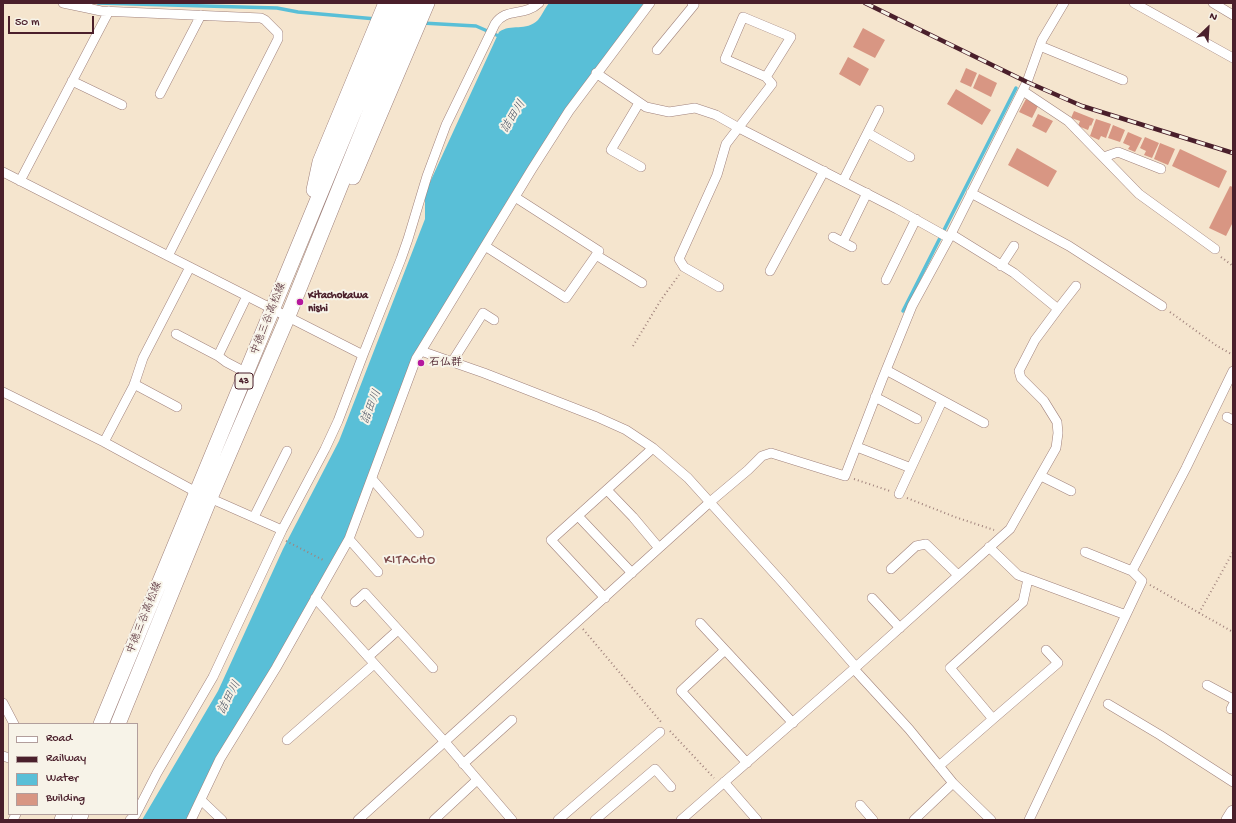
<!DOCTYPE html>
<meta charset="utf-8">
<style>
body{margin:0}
#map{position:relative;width:1236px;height:823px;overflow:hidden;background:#f5e5ce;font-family:"Gochi Hand",sans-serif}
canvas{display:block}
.frame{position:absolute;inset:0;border:4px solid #4a1f2b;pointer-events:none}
.legend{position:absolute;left:8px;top:723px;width:130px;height:92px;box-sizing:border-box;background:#f7f3e8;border:1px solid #b29e9c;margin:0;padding:5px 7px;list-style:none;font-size:12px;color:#4a1f2b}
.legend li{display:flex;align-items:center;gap:8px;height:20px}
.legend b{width:20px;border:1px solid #b29e9c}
.north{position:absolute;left:1188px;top:8px;width:40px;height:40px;-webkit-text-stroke:3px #f7f3e8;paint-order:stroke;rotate:25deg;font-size:11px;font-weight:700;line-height:16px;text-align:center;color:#4a1f2b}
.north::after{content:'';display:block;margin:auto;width:14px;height:18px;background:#4a1f2b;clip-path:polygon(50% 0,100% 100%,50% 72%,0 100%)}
.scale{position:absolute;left:8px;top:16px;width:86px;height:18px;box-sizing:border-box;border:2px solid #4a1f2b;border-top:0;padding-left:5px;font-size:12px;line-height:14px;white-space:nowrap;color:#4a1f2b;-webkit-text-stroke:3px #f7f3e8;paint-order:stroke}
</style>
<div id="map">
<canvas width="1236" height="823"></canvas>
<div class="frame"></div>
<ul class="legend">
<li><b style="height:5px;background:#fff"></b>Road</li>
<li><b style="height:5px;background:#4a1f2b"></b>Railway</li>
<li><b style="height:11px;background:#59bfd7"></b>Water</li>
<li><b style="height:11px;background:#d89683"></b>Building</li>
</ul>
<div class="north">N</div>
<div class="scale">50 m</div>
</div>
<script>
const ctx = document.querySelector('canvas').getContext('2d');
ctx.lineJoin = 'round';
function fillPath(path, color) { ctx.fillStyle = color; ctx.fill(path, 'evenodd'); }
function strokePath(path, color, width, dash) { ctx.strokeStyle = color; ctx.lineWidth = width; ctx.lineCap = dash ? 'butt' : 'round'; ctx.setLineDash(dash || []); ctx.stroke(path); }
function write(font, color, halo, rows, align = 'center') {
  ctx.font = font + ' "Gochi Hand","Klee One",sans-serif'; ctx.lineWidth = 4; ctx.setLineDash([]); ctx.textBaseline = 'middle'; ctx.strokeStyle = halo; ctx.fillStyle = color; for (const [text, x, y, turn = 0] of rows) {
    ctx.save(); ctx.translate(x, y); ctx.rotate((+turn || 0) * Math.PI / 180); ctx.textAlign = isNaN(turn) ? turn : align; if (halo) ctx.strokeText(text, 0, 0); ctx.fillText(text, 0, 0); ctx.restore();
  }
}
fillPath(new Path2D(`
 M549,3H644L564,113L512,193L414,357L345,537L188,820H142L218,691L283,549L339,441L425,219V193L499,32C511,23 526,32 538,20C542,15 545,8 549,3Z`), '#59bfd7');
strokePath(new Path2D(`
 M98,3L277,8L298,12L376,19
 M422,23L476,26L501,37
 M903,311L1016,88`), '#59bfd7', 3.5);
fillPath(new Path2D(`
 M863,28L885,40L875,58L853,47Z
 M848,57L869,69L860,86L839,74Z
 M966,68L977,73L971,87L960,82Z
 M979,74L997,83L991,97L973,88Z
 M956,89L991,110L982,125L947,104Z
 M1026,99L1038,106L1032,118L1019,112Z
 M1074,111L1094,119L1091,126L1090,125L1088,130L1078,126L1080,121L1071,118Z
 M1038,114L1053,121L1046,133L1032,126Z
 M1096,119L1111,124L1106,138L1101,136L1099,140L1090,136Z
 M1113,125L1125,130L1120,142L1108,138Z
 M1128,132L1142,138L1135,152L1128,149L1130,146L1123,143Z
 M1145,137L1159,143L1152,158L1144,155L1146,151L1140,148Z
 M1160,143L1175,149L1168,165L1154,159Z
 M1017,148L1057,171L1048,187L1008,165Z
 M1180,149L1227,171L1219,188L1172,166Z
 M1230,186L1233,187V222L1226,236L1209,228Z`), '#d89683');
const street = new Path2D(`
 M63,3L87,8
 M88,3L87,8L101,11L261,18L265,20L278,33V39L168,256
 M1134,3L1233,58
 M1213,3L1233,15
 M1040,46L1123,80
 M657,50L694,5L692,3
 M596,73L646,107L669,112L695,108L716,115L739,128L897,209L949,238
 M72,81L122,105
 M1023,91L1068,121L1139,194L1215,249
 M160,94L201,15
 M639,103L611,150L641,167
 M868,133L910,157
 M1104,157L1118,152L1161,169
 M3,172L363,355
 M20,181L109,11
 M843,181L879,110
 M971,193L1069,246L1162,306
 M951,234L1014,273L1058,309L1076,286
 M833,237L852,247
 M843,242L867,193
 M485,246L566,298L599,251L515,197
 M596,255L642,283
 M1001,266L1014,246
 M770,271L824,171
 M886,280L916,219
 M719,287L684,267L679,259L717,175L726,144L772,84L766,77L791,37L743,17L725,59L766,77
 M176,334L218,356L226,362L247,373
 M421,351L484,373L597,417L626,430L653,448L688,478L782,582L856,667
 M218,356L247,296
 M452,362L483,313L494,320
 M886,370L984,423
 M134,384L177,407
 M3,392L104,442L196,492L282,530
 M875,397L917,419
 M1227,417L1233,420
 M104,442L134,385L143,358L190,267
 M857,447L911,468
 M1041,476L1071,491
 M372,479L419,533
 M607,490L633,517L659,548
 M899,494L942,401
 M578,516L632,573
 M254,517L287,451
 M349,539L378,572
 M989,547L1018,575L1126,615
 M1085,552L1132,571L1186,468L1233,371
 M891,569L916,546L926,544L958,575
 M315,598L445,742L512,820
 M605,598L551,540L653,448
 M872,598L900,628
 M355,602L365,593L433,668
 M700,623L793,723
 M725,650L681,691L747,763
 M368,657L398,630
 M854,669L909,729L953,783L991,820
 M1207,685L1233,699
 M3,703L14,724
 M1108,704L1160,735L1233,782
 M1231,709L1233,705
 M993,719L1058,663L1046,650
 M287,740L374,664
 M3,756L9,758
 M463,764L512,720
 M939,766L993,719L950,668L1023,602L1028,579
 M724,782L757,820
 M201,800L222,820
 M860,805L873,820
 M137,812L157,773L213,677L282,530L325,449L338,421L363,355L401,259L408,239L427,176L446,125L495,24C506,7 524,17 539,3
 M13,820L16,814
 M130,820L136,814
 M191,820L220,759L276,668L349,539L416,359L421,351L532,169L569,111L650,3
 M358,820L710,502L748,470L762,456L771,453L845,476L882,380L912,306L949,238L1027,82L1042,40L1064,3
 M434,820L477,780
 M558,820L660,732
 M595,820L655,769L671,787
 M681,820L856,667L1010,529L1056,448L1058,433L1057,422L1044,401L1021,378L1019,371L1035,340L1058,309
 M914,820L953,783
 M1029,820L1142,581L1132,571`);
const secondary = new Path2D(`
 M1228,820L1233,812`);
const primary = new Path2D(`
 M353,177L427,3
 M314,190L320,162L386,3
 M101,724L399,3
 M118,724L210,498L288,316L414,3
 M62,820L65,814
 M79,820L81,814`);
strokePath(street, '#a0827c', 10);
strokePath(secondary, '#a0827c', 14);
strokePath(primary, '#a0827c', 16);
strokePath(new Path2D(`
 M1221,257L1233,266
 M1170,312L1217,346L1233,355
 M633,346L661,300L679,275
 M854,479L890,491
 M907,498L955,517L994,530
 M286,541L325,561
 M1150,585L1233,632
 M1199,613L1233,552
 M583,629L661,722
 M670,731L714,778`), '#a0827c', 2, [1, 3]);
strokePath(street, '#fff', 9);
strokePath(secondary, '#fff', 13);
strokePath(primary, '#fff', 15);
const rail = new Path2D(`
 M865,3L1027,82L1082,106L1233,153`);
strokePath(rail, '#4a1f2b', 4.5);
strokePath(rail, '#f7f3e8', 3, [9]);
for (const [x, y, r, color] of [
 [300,302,4,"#b5179e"],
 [421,363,4,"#b5179e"]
]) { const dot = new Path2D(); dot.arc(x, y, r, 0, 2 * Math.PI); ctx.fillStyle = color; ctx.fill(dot); strokePath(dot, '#f7f3e8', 1.5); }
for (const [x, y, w] of [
 [244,381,18]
]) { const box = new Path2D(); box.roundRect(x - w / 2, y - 8, w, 16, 3); ctx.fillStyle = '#f7f3e8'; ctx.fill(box); strokePath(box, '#4a1f2b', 1); }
write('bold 10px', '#4a1f2b', null, [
 ["43",244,381]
]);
write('bold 11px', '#4a1f2b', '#f7f3e8', [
 ["Kitachokawa",308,296],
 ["nishi",308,309],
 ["石仏群",429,363]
], 'left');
write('11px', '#4a1f2b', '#f7f3e8', [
 ["中徳三谷高松線",269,319,-68],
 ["中徳三谷高松線",145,618,-68]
]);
write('italic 12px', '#4f5767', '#f7f3e8', [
 ["詰田川",514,117,-58],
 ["詰田川",372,407,-68],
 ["詰田川",230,698,-62]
]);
ctx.letterSpacing = '1px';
write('13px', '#7c494a', '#f7f3e8', [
 ["KITACHO",410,561]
]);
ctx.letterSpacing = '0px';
</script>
